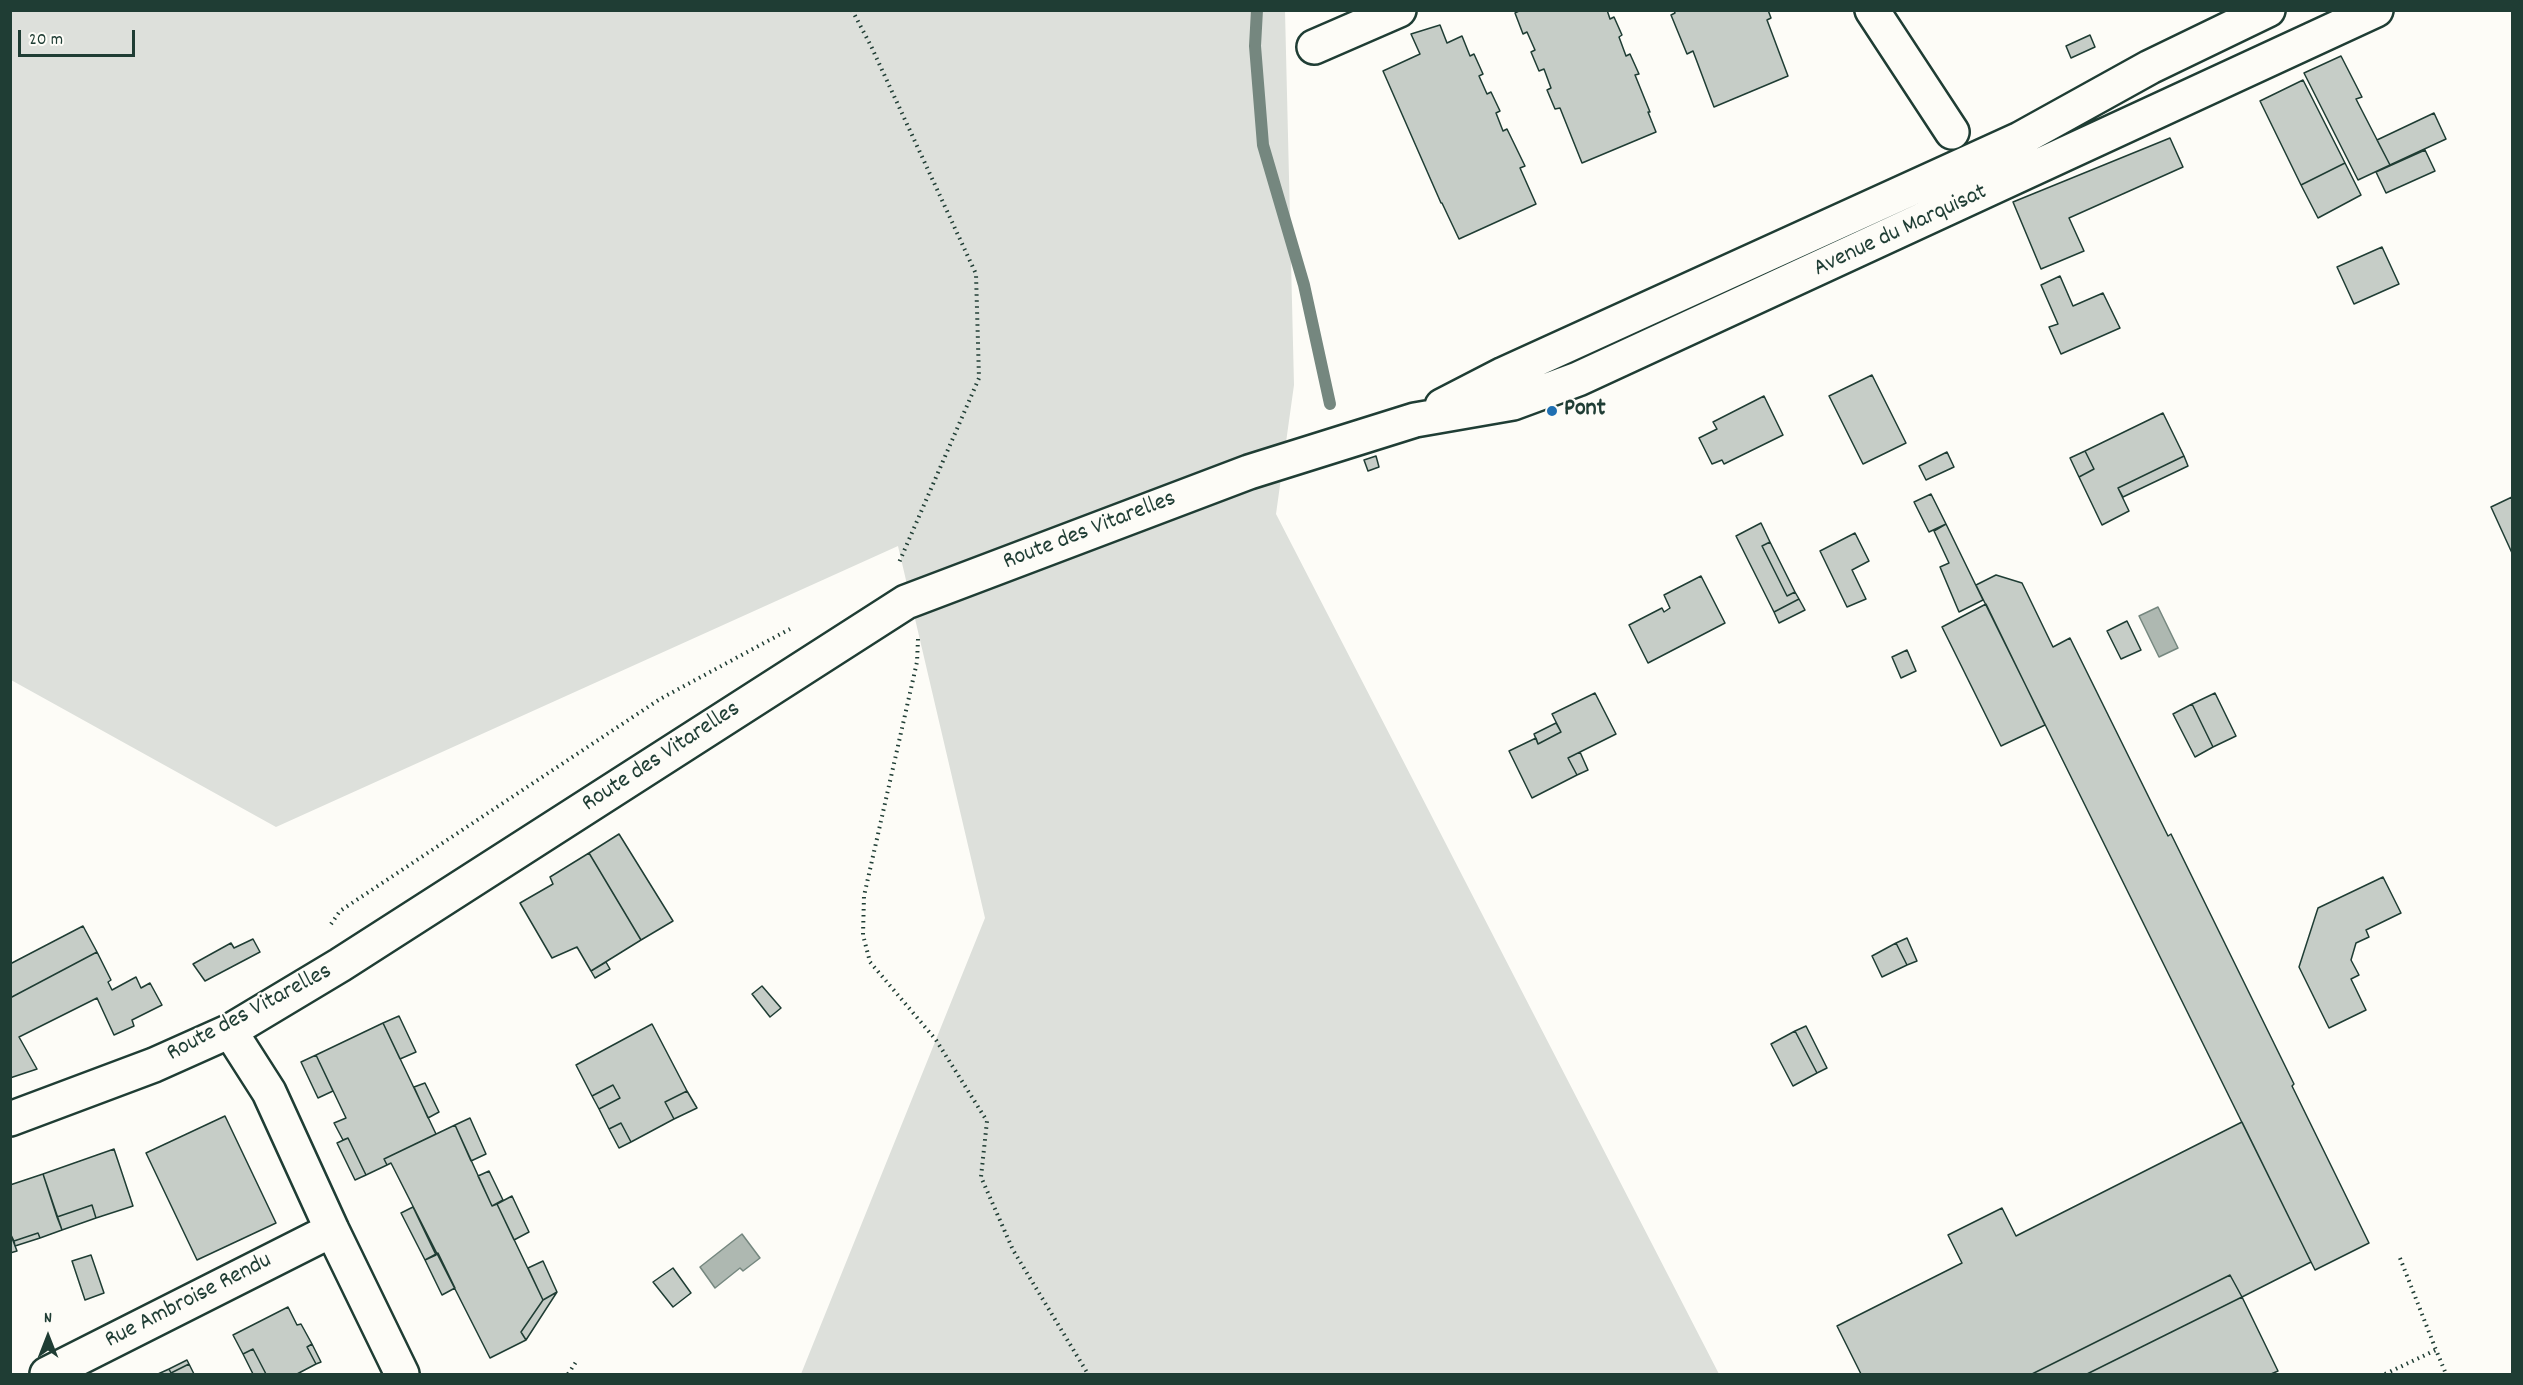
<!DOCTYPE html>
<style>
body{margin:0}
#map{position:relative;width:2523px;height:1385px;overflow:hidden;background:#fdfcf7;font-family:Dekko,sans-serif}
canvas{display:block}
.frame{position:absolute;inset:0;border:12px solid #1f3d34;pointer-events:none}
.north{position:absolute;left:18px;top:1307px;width:60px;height:60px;-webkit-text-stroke:4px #fdfcf7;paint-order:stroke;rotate:0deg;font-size:16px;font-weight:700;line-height:24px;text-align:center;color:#1f3d34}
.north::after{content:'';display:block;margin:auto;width:21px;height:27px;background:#1f3d34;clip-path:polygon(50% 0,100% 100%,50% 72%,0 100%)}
.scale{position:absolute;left:18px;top:30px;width:117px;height:27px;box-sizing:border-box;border:3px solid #1f3d34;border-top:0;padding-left:8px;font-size:18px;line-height:21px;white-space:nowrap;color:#1f3d34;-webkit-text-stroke:4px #fdfcf7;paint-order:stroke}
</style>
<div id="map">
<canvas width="2523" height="1385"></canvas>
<div class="frame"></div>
<div class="north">N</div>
<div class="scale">20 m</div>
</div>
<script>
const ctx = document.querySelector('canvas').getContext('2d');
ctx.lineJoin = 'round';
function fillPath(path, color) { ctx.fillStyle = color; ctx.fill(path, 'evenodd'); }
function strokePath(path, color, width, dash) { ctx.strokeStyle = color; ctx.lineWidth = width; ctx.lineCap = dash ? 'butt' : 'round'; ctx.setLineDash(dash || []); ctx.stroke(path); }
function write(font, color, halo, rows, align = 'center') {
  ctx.font = font + ' Dekko,sans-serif'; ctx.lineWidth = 4.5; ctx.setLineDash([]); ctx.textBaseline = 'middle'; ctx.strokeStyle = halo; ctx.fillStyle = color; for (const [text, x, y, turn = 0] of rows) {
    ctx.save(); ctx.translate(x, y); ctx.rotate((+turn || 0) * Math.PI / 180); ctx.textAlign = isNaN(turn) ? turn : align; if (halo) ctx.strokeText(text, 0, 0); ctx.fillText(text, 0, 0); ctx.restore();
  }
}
fillPath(new Path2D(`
 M11,11H1285L1294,385L1276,514L1719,1374H801L985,918L898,546L276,827L11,680Z`), '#dde0db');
const water = new Path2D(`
 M2158,607L2178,648L2159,657L2139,616Z
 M742,1234L760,1258L743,1271L740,1268L715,1288L700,1267Z`);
fillPath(water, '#aeb8b1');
strokePath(water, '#75877f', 1.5);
strokePath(new Path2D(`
 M1257,10L1255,46L1263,145L1304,285L1330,404`), '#75877f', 12);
const building = new Path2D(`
 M1521,10H1607L1610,19L1614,17L1622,35L1619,37L1626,56L1630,54L1639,74L1635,75L1650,112H1648L1656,132L1582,163L1560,108L1555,109L1547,90L1551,88L1544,69L1539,71L1531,52L1535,50L1527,32L1523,34L1515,13Z
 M1674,10H1768L1771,18L1767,20L1788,76L1714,107L1693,51L1687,54L1671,15L1675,13Z
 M1440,25L1447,43L1462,36L1470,56L1474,54L1483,74L1479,76L1487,94L1491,92L1500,111L1496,113L1503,131L1507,129L1525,166L1520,168L1536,204L1459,239L1442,203H1441L1383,71L1420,54L1411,34Z
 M2090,35L2095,47L2071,58L2066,46Z
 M2341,56L2362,97L2356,99L2390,165L2358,180L2304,73Z
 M2303,80L2345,163L2301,185L2260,101Z
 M2434,113L2446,139L2390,165L2377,140Z
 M2170,138L2183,167L2069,218L2084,251L2041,269L2013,202Z
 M2425,150L2435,171L2386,193L2376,172Z
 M2345,163L2361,195L2318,218L2301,185Z
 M2382,247L2399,284L2354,304L2337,267Z
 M2060,276L2073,306L2103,293L2120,328L2061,354L2049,327L2058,324L2041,285Z
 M1872,375L1906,443L1863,464L1829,396Z
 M1764,396L1783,435L1724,464L1722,460L1712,464L1699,438L1717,429L1713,422Z
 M2163,413L2184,456L2118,488L2129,511L2102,525L2079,477L2094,469L2085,451Z
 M2085,451L2094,469L2079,477L2070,458Z
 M1947,452L1954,467L1926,480L1919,466Z
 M1376,456L1379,467L1368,471L1364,460Z
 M2184,456L2188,466L2123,497L2118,488Z
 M1931,494L1946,524L1929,532L1914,502Z
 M2512,497V553L2491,507Z
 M1761,523L1770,542L1762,546L1787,596L1795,592L1799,599L1774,612L1736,536Z
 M1946,524L1983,600L1959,612L1940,567L1949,563L1934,531Z
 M1855,533L1869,561L1852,570L1866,599L1847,607L1820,551Z
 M1770,542L1795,592L1787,596L1762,546Z
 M1996,575L2022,583L2053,647L2070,638L2168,836L2171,834L2294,1084L2292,1086L2369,1243L2315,1270L1976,585Z
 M1701,576L1725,623L1648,663L1629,625L1662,608L1664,612L1670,608L1664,595Z
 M1799,599L1805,610L1779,623L1774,612Z
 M1986,604L2045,725L2001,746L1942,627Z
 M2127,621L2141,650L2121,659L2107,631Z
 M1907,650L1916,671L1901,678L1892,657Z
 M1595,693L1616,734L1568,758L1577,775L1532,798L1509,751L1536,738L1538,744L1561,732L1552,714Z
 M2215,693L2236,736L2213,747L2192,704Z
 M2192,704L2213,747L2195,757L2173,714Z
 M1556,723L1561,732L1538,744L1534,734Z
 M1580,752L1588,770L1577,775L1568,758Z
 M619,834L673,921L641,940L589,853Z
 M589,853L641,940L591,971L577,947L552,958L520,903L553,884L550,877Z
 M2383,877L2401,913L2366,930L2369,937L2356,943L2351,960L2359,975L2351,979L2366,1010L2329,1028L2299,967L2318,908Z
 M83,926L97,952L10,998V964Z
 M1907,938L1917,961L1907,965L1896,943Z
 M253,939L260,952L205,981L193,964L231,943L234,948Z
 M1896,943L1907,965L1882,977L1872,956Z
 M97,952L111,980L108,982L112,990L136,977L141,988L150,983L162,1005L132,1020L134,1026L114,1035L97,998L19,1037L37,1069L10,1078V998Z
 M606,962L610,969L595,978L591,971Z
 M762,986L781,1008L770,1017L752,994Z
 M399,1016L416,1052L400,1059L383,1023Z
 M383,1023L436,1134L384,1159L387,1165L366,1175L348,1138L343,1140L334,1123L346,1118L316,1055Z
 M652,1024L687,1091L665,1102L674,1119L631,1142L621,1123L609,1129L599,1109L620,1098L613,1085L592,1096L576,1065Z
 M1806,1026L1827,1068L1817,1073L1795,1031Z
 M1795,1031L1817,1073L1793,1086L1771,1044Z
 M316,1055L333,1091L318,1098L301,1062Z
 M425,1083L439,1112L428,1118L414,1087Z
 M613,1085L620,1098L599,1109L592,1096Z
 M687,1091L697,1108L674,1119L665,1102Z
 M225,1116L276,1223L197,1260L146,1153Z
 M470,1118L486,1154L471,1161L455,1125Z
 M2242,1122L2311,1262L2242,1297L2230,1275L2032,1374H1861L1837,1326L1962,1263L1948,1235L2002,1208L2016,1236Z
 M621,1123L631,1142L619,1148L609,1129Z
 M455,1125L492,1206L497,1204L543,1300L521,1332L526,1340L490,1358L391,1163L387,1165L384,1159Z
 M348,1138L366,1175L355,1180L337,1143Z
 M114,1149L133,1206L96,1218L92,1205L57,1217L43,1174Z
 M489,1171L503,1200L492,1206L478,1176Z
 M43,1174L62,1230L40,1238L38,1233L14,1241L10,1233V1185Z
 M512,1196L529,1232L514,1240L497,1204Z
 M92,1205L96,1218L62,1230L57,1217Z
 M413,1207L436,1255L425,1260L401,1213Z
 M10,1233L17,1251L10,1253Z
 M38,1233L40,1238L15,1246L14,1241Z
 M438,1253L455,1288L442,1295L425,1260Z
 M91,1255L104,1293L85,1300L72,1261Z
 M543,1261L557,1292L543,1300L528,1268Z
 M673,1268L691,1293L673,1307L653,1282Z
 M2230,1275L2242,1297L2087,1374H2032Z
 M557,1292L526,1340L521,1332L543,1300Z
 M2242,1297L2278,1371L2271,1374H2087Z
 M288,1307L297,1325L301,1324L312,1344L307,1347L316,1364L297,1374H266L253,1349L243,1354L233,1335Z
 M312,1344L321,1362L316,1364L307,1347Z
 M253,1349L266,1374H253L243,1354Z
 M187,1360L189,1364L171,1373L169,1369Z
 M189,1364L194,1374H158L169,1369L171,1373Z`);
fillPath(building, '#c6cdc7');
strokePath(building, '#1f3d34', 1.5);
const street = new Path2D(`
 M1872,10L1952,132
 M1314,47L1399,10
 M230,1031L269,1092L332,1230L402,1374
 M47,1374L332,1230`);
const secondary = new Path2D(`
 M1442,406L1504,374L2020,139L2150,67L2268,10
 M10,1119L154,1065L230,1031L340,965L906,602L1249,472L1415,420L1513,403L1578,379L2376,10`);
strokePath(street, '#1f3d34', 38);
strokePath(secondary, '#1f3d34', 38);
strokePath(new Path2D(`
 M852,10L871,46L976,274L979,378L898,565
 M918,639L917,662L864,896L863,935L870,962L936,1040L987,1121L981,1177L1013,1250L1088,1374
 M331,924L340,911L660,699L790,629
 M2400,1258L2436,1350
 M568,1374L576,1362
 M2385,1374L2436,1350L2446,1374`), '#1f3d34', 4, [1.5, 4.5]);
strokePath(street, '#fdfcf7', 33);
strokePath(secondary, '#fdfcf7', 33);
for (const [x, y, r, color] of [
 [1552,411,6,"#1f6fb2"]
]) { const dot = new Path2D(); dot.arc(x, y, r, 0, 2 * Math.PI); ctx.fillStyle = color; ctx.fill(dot); strokePath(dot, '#fdfcf7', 2); }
write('24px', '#1f3d34', '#fdfcf7', [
 ["Avenue du Marquisat",1901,232,-25],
 ["Route des Vitarelles",1090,532,-21],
 ["Route des Vitarelles",662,758,-33],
 ["Route des Vitarelles",250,1014,-28],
 ["Rue Ambroise Rendu",189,1302,-27]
]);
write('bold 24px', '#1f3d34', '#fdfcf7', [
 ["Pont",1564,411]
], 'left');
</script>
